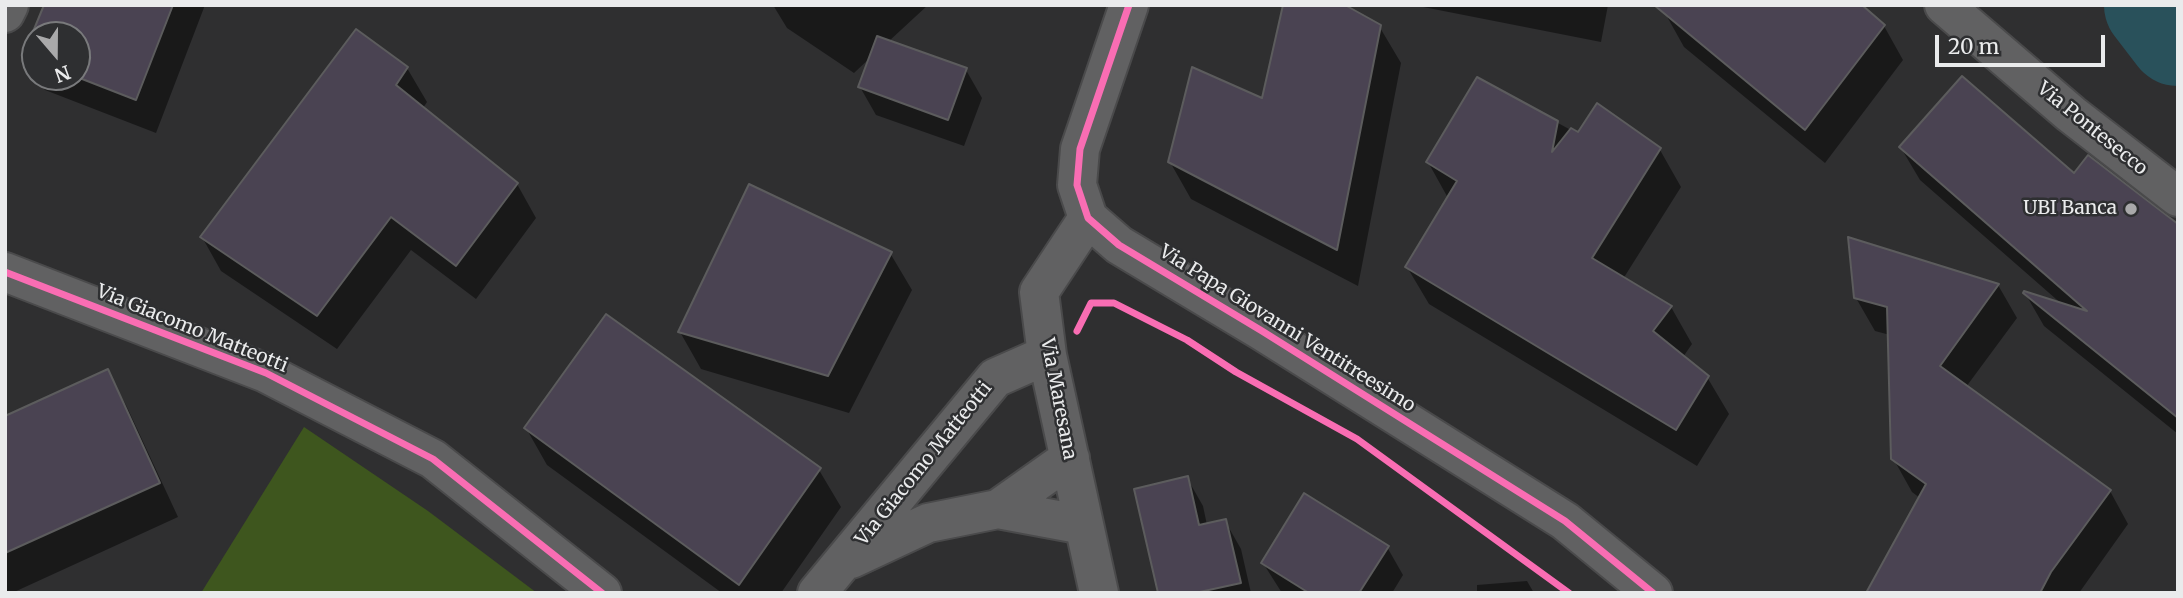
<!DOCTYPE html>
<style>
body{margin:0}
#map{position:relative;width:2183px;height:598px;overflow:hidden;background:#2f2f30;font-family:Merriweather,serif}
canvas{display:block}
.frame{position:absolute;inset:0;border:7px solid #eaebec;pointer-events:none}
.north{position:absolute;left:21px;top:21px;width:70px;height:70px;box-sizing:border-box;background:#2e2f31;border:2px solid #797a7c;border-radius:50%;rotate:160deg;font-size:19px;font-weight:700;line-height:28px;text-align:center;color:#eaebec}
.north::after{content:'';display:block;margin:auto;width:24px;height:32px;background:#a9a9aa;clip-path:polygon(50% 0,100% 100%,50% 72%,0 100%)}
.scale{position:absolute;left:1935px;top:35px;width:170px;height:32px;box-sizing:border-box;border:4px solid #eaebec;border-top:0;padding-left:9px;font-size:21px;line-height:24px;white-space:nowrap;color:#eaebec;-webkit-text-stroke:5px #2e2f31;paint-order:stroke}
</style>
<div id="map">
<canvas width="2183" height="598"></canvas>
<div class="frame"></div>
<div class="north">N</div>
<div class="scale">20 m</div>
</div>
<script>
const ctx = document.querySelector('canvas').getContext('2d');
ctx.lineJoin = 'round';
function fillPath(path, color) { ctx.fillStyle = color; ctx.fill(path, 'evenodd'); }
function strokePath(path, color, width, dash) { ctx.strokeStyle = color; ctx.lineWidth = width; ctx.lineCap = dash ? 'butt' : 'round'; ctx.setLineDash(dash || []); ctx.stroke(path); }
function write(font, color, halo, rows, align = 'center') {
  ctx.font = font + ' Merriweather,serif'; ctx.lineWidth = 5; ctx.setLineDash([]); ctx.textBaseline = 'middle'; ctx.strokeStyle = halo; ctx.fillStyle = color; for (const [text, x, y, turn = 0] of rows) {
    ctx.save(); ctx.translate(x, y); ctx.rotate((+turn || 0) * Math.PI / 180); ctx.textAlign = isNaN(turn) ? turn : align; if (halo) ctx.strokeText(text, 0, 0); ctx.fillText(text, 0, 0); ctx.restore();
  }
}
fillPath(new Path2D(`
 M304,427L428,511L537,593H201Z`), '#3e561e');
fillPath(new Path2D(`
 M45,5H205L156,133L45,90L37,77H77V35H35V73L25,56Z
 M773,5H928L888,42L966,70L982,98L964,146L876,115L860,87L871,57L854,73L787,28Z
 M1413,5H1608L1601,42Z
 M1665,13L1884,26L1903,60L1825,163L1684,47Z
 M1379,26L1401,63L1358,286L1191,199L1170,162Z
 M407,68L427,102L423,108L517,184L536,218L476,299L411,250L337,349L221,271L202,237Z
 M1478,79L1578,134L1660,150L1681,187L1623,279L1671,307L1692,344L1683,357L1707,377L1729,414L1697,466L1429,304L1407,267L1448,198L1428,162Z
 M1901,148L2074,176L2178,228V434L2044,326L2025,293L2064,306L1920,180Z
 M890,253L912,290L849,413L701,369L680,332Z
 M1998,285L2017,318L1966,387L2110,491L2128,524L2079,593H1868L1920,498L1912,492L1893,458L1890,335L1875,331L1856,298Z
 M107,372L126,405L178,517L12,593H5V418Z
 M526,428L819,470L841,507L781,593H722L547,465Z
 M1187,478L1203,506L1207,525L1225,521L1241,549L1251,593H1159Z
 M1387,547L1403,575L1392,593H1282L1263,563Z
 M1527,581L1534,593H1477V585Z`), '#0007');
strokePath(new Path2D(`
 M2155,5L2178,35`), '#29515b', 102);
const building = new Path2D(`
 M44,5H173L136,100L77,77V35H35V61L23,56Z
 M1283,5H1345L1381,25L1337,250L1168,162L1192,67L1262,98Z
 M1654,5H1862L1885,25L1805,130Z
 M356,29L408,67L396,85L518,183L456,266L391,217L317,316L200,237Z
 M877,36L967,68L948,120L858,87Z
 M1962,76L2074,173L2088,155L2178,224V418L2023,293L2024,291L2087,311L1899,147Z
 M1477,77L1558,121L1552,152L1571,128L1578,132L1597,103L1661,148L1592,258L1672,306L1653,331L1709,376L1676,430L1405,267L1457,181L1426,162Z
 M749,184L892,252L828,376L678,332Z
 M1848,237L1999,284L1940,366L2111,490L2051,572L2040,593H1866L1926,484L1891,459L1887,307L1854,298Z
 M606,314L821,468L739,585L524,428Z
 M108,369L160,483L5,553V416Z
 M1188,476L1199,525L1226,519L1241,583L1195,593H1158L1134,489Z
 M1304,493L1389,546L1359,593H1309L1261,563Z`);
fillPath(building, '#4a4352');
strokePath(building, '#5c5c5d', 2);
const minor = new Path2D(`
 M1129,5L1080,149L1077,185L1088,218L1119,245L1262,331L1565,521L1653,593
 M1944,5L2071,114L2178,197
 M5,13L9,5
 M1088,218L1039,292L1047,355L1099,593
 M5,272L266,373L433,459L602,593
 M998,509L1070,458
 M851,559L928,523L998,509L1084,525
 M817,593L995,378L1047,355`);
strokePath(minor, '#4a4a4b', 42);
strokePath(minor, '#616162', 38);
strokePath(new Path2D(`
 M1129,5L1080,149L1077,185L1088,218L1119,245L1262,331L1565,521L1653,593
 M5,272L266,373L433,459L602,593
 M1077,331L1091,303H1114L1187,340L1236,372L1357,439L1569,593`), '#f96db3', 7);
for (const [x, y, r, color] of [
 [2131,209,7,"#a9a9aa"]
]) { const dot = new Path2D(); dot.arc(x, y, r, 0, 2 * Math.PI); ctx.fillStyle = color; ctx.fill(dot); strokePath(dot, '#2e2f31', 2.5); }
write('19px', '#eaebec', '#2e2f31', [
 ["Via Pontesecco",2092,129,39],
 ["Via Giacomo Matteotti",192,329,22],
 ["Via Papa Giovanni Ventitreesimo",1287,329,32],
 ["Via Maresana",1058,399,79],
 ["Via Giacomo Matteotti",924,464,-51]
]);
write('19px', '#eaebec', '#2e2f31', [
 ["UBI Banca",2117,209]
], 'right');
</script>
